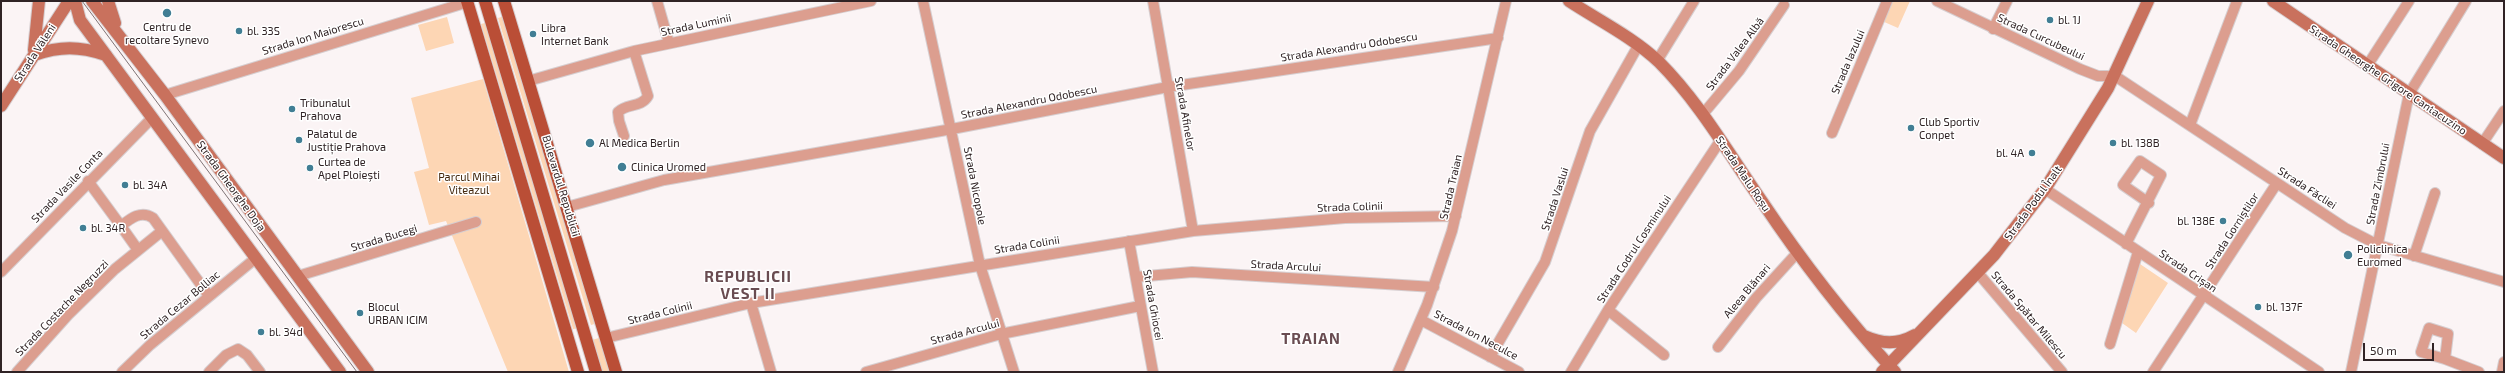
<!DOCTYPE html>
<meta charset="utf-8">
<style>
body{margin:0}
#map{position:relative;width:2505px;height:373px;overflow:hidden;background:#fbf4f5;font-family:"Exo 2",sans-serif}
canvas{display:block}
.frame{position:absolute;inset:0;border:2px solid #302325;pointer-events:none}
.scale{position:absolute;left:2363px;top:343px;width:71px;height:18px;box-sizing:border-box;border:2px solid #302325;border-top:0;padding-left:5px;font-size:12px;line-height:14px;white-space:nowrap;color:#302325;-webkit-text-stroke:3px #fff;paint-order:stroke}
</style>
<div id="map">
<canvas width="2505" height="373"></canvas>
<div class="frame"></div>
<div class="scale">50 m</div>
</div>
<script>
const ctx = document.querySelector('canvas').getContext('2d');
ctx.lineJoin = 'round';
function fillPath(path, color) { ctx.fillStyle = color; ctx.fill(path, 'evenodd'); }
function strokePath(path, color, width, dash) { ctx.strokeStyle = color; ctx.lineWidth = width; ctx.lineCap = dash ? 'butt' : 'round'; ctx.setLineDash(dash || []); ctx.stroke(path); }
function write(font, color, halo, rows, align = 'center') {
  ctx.font = font + ' "Exo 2",sans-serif'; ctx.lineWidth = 3; ctx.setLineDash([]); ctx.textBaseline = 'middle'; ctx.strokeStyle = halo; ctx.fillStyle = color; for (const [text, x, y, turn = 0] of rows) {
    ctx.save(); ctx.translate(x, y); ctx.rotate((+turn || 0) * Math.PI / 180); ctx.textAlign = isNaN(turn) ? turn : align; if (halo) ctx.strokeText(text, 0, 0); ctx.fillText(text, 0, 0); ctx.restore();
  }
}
fillPath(new Path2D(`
 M1891,1H1910L1898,28L1882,21Z
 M505,16L598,323L591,325L498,18Z
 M447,17L454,43L426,51L418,25Z
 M489,22L580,328L573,329L481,24Z
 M483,79L569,372H508L446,221L429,225L414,172L429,168L411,98Z
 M2140,264L2168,283L2136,333L2122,323Z
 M599,338L610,372H602L592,340Z`), '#fdd6b4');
const street = new Path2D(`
 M657,1L669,43
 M923,1L980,265L1014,372
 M1153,1L1193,231
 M1937,1L2080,69L2098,76H2115L2345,228L2378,245L2504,282
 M1993,29L2007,1
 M1657,61L1694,1
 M2367,66L2409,1
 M528,81L634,51L871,1
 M165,95L468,2
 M1703,114L1739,71L1784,5
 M2190,125L2237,1
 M1832,133L1887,1
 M624,136L619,121L618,112C627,103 641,108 648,96L634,51
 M2482,144L2504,111
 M88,181L121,226C131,218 141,210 153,218L209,296
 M2045,189L2319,372
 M567,207L664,180L952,129L1168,87L1498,38
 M121,226L138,250
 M1129,241L1153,372
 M2126,244L2161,175L2140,161L2123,185L2149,203
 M2414,256L2435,193
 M1,272L152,118
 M1978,273L2062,372
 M298,276L476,222
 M1136,277L1192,272L1434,287
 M751,303L771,372
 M1608,310L1664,355
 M1421,320L1519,372
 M606,338L751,303L1193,231L1345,218L1456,216
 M2110,344L2138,252
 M1718,347L1756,298L1797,253
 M1490,357L1545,262L1590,131L1638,46
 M2445,359L2421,352L2429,328L2448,334L2445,359L2479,372
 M17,372L68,315L115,269L162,231
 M122,372L150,345L256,258
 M209,372L226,355L238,349L247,355L260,372
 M866,372L1001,334L1140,306
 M1398,372L1427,305L1452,231L1506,1
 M1571,372L1608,310L1720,141
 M2153,372L2277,183
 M2351,372L2409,94L2466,1
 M2502,372L2504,362`);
const secondary = new Path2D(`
 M75,1L80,20L340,372
 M92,1L165,95L368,372
 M108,1L115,23
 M1569,1C1598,20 1634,38 1659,62C1700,103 1730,156 1763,203C1803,263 1847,319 1895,372
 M2273,1L2504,158
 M34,50L39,1
 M34,55C60,46 79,46 106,55
 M1,106L69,1
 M1864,336C1882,344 1897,345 1915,335
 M1882,372L1994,255L2045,189L2108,88L2148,1`);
const primary = new Path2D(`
 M467,1L578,372
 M485,1L596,372
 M504,1L616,372`);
strokePath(street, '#d6ced0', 12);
strokePath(secondary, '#d6ced0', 14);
strokePath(primary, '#d6ced0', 14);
strokePath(street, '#dc9e8f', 10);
strokePath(secondary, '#c9715d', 12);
strokePath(primary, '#ba4e36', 12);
strokePath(new Path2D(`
 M82,1L357,372`), '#7f7476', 1);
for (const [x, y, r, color] of [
 [167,13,5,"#417e94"],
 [2050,20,4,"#417e94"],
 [239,31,4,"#417e94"],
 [533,34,4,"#417e94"],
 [292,109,4,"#417e94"],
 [1911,128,4,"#417e94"],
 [299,140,4,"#417e94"],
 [590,143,5,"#417e94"],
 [2113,143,4,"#417e94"],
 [2032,153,4,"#417e94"],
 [622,167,5,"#417e94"],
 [310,168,4,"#417e94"],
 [125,185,4,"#417e94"],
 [2223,221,4,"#417e94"],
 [83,228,4,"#417e94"],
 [2348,255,5,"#417e94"],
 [2258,307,4,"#417e94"],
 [360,313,4,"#417e94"],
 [261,332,4,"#417e94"]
]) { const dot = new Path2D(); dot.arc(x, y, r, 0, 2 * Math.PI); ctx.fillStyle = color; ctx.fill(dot); strokePath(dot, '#fff', 1.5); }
write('11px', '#302325', '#fff', [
 ["bl. 1J",2058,20],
 ["Centru de",167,27,"center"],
 ["recoltare Synevo",167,40,"center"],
 ["Libra",541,28],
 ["Internet Bank",541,41],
 ["bl. 33S",247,31],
 ["Tribunalul",300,103],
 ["Prahova",300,116],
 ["Club Sportiv",1919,122],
 ["Conpet",1919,135],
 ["Palatul de",307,134],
 ["Justiție Prahova",307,147],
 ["Al Medica Berlin",599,143],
 ["bl. 138B",2121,143],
 ["bl. 4A",2024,153,"right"],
 ["Curtea de",318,162],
 ["Apel Ploieşti",318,175],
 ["Clinica Uromed",631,167],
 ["bl. 34A",133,185],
 ["bl. 138E",2215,221,"right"],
 ["bl. 34R",91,228],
 ["Policlinica",2357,249],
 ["Euromed",2357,262],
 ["Blocul",368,307],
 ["URBAN ICIM",368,320],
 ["bl. 137F",2266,307],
 ["bl. 34d",269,332]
], 'left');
write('11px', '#302325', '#fff', [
 ["Strada Luminii",696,25,-12],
 ["Strada Ion Maiorescu",313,36,-17],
 ["Strada Curcubeului",2041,37,25],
 ["Strada Alexandru Odobescu",1349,47,-9],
 ["Strada Văleni",35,53,-57],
 ["Strada Valea Albă",1735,54,-53],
 ["Strada Iazului",1848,62,-67],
 ["Strada Gheorghe Grigore Cantacuzino",2388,80,34],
 ["Strada Alexandru Odobescu",1029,102,-11],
 ["Strada Afinelor",1185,114,80],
 ["Strada Malu Roșu",1743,174,56],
 ["Strada Zimbrului",2378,184,-79],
 ["Strada Vasile Conta",67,186,-46],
 ["Strada Gheorghe Doja",231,186,54],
 ["Bulevardul Republicii",561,186,73],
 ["Strada Nicopole",975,186,79],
 ["Strada Traian",1451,187,-77],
 ["Strada Făcliei",2307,188,33],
 ["Strada Vaslui",1555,199,-72],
 ["Strada Podul Înalt",2033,203,-54],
 ["Strada Colinii",1350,207,-2],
 ["Strada Gorniștilor",2232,231,-57],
 ["Strada Bucegi",384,238,-17],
 ["Strada Colinii",1027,245,-9],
 ["Strada Codrul Cosminului",1634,249,-57],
 ["Strada Arcului",1286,266,3],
 ["Strada Crișan",2188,271,34],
 ["Aleea Blănari",1747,291,-50],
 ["Strada Cezar Bolliac",180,305,-40],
 ["Strada Ghiocei",1153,305,80],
 ["Strada Costache Negruzzi",62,308,-46],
 ["Strada Colinii",660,313,-14],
 ["Strada Spătar Milescu",2029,315,50],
 ["Strada Arcului",965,332,-15],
 ["Strada Ion Neculce",1476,335,28]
]);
write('11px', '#44290e', '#fff', [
 ["Parcul Mihai",469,177],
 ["Viteazul",469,190]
]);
ctx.letterSpacing = '1px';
write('bold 15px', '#694c51', '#fff', [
 ["REPUBLICII",748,277],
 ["VEST II",748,294],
 ["TRAIAN",1311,339]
]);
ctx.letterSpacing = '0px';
</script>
